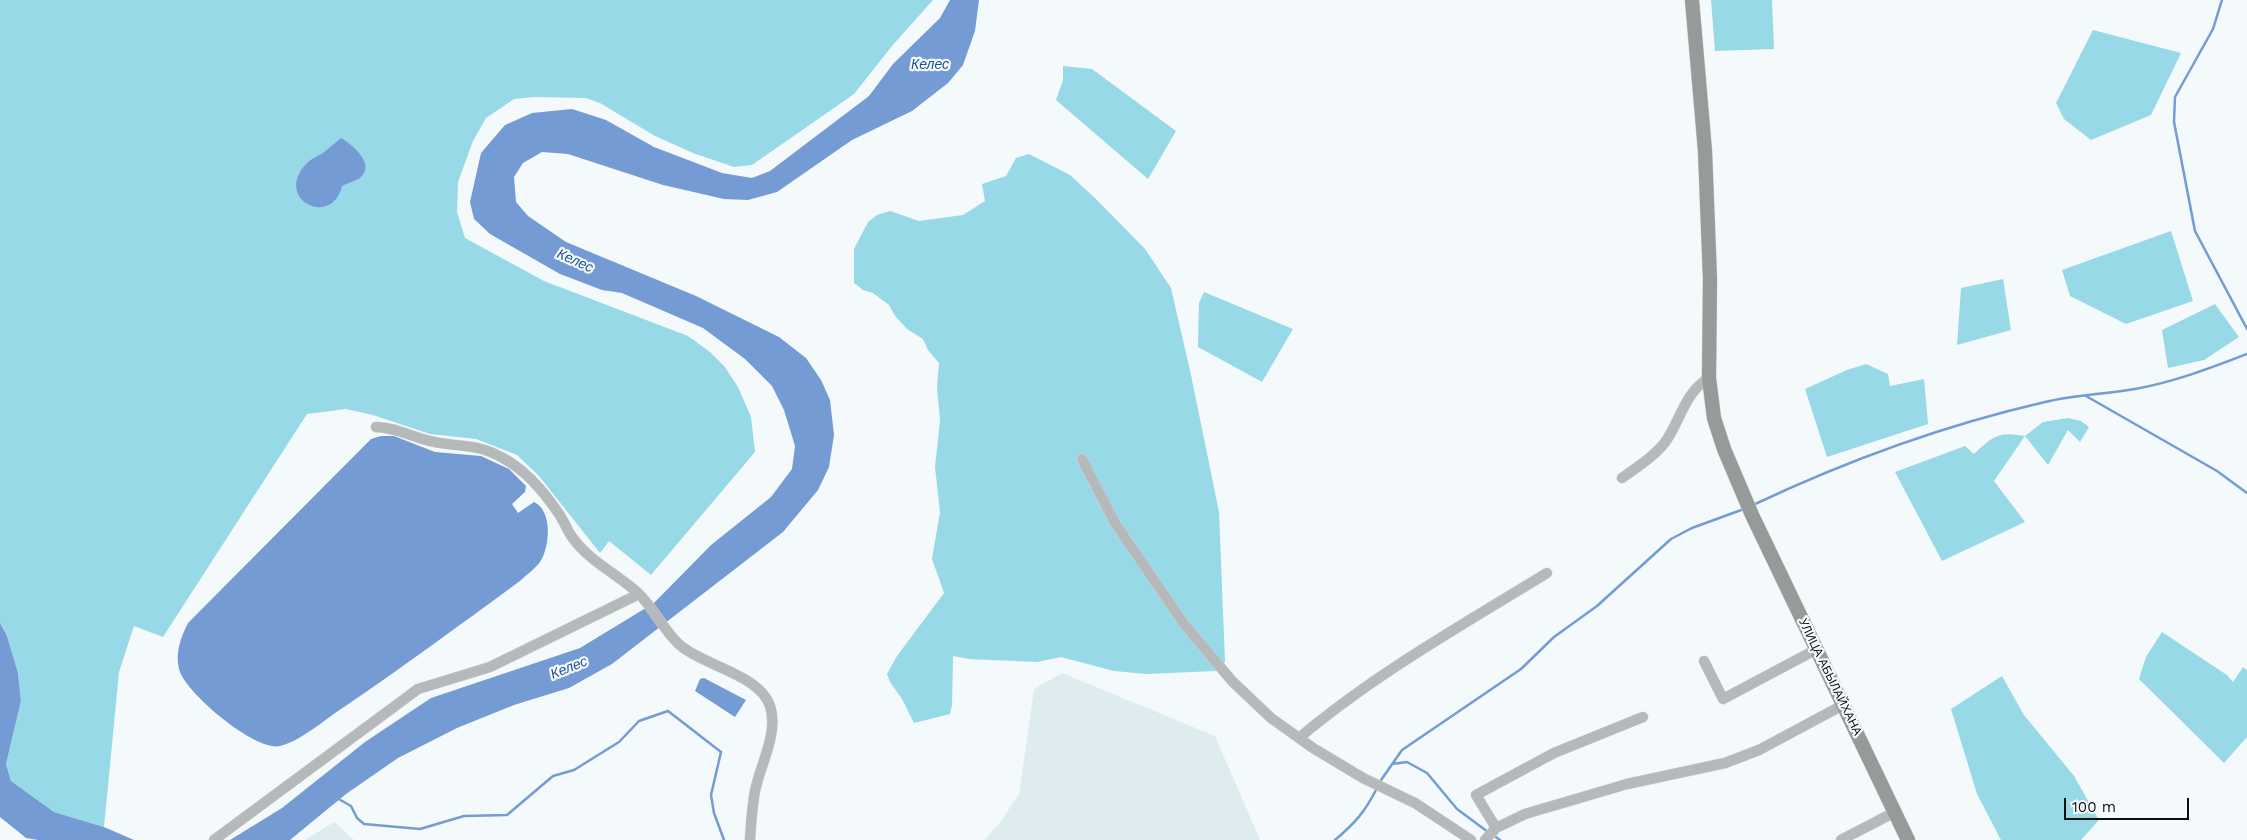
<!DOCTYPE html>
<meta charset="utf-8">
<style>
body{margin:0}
#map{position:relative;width:2247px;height:840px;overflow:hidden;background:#f4f9fb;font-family:"Work Sans",sans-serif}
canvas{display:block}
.scale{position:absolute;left:2064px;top:798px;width:125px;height:22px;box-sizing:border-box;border:2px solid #0c0e0e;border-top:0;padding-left:6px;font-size:15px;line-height:18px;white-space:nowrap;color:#0c0e0e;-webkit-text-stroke:4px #f4f9fb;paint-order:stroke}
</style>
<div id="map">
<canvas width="2247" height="840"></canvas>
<div class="scale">100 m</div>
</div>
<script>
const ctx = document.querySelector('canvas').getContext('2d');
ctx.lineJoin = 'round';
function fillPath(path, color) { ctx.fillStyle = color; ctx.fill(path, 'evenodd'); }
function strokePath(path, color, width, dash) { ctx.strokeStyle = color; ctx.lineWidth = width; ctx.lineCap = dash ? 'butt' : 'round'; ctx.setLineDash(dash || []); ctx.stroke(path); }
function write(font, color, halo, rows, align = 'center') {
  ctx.font = font + ' "Work Sans",sans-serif'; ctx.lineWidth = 4.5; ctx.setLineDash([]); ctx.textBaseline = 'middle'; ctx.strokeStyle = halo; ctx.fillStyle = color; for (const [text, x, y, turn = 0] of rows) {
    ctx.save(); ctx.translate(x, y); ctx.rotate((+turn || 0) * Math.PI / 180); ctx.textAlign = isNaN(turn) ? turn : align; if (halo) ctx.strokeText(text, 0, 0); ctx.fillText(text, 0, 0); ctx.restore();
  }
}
fillPath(new Path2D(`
 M1062,673L1215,736L1260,840H984L999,824L1019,794L1034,689Z
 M334,822L354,840H305Z`), '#deecef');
fillPath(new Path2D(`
 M0,0H933L892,46L854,94L752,165L734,167L693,153L655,136L600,103L586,98L534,97L514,99L486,118L473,141L458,182L457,212L465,238L544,281L688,336L710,352L725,367L738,387L751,417L755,452L651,575L609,541L600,553L539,476L517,455L476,439L430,434L373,415L346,409L307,414L163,637L134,626L119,672L104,827L54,812L11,781L6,764L21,701L18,673L7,636L0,623Z
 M1711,0H1772L1774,49L1715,51Z
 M2093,30L2181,53L2151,115L2091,140L2064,119L2056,103Z
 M1063,66L1092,69L1176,131L1148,179L1056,100L1063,80Z
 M1029,154L1070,175L1096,199L1145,249L1171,288L1191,375L1219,512L1225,662L1216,671L1146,674L1114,671L1061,657L1037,662L969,659L953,656L952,705L950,714L914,723L902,699L890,682L887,674L897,656L944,593L932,559L940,512L935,467L940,420L937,387L939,363L928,350L923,339L907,329L895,316L889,305L873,293L863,290L854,283V249L868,222L877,215L890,211L919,221L963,215L985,201L982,184L1006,176L1016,158Z
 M2171,231L2193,301L2126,324L2070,296L2062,270Z
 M2003,279L2011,330L1957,345L1961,288Z
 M1204,292L1293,329L1262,382L1198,347L1199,303Z
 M2215,304L2239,337L2204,360L2168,368L2162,330Z
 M1866,364L1888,374L1890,386L1924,379L1928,424L1827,457L1805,389L1847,370Z
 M2068,418L2081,421L2089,427L2080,442L2068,430L2048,465L2025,436L1994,481L2025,522L1942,561L1895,472L1965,446L1974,454C1993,436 1998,431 2025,436L2043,422Z
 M2162,632L2227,675L2233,682L2243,667L2247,670V737L2224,763L2139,679L2146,657Z
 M2002,676L2024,715L2074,776L2099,820L2081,840H2001L1977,794L1951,709Z`), '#98d9e8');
fillPath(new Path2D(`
 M950,0H979L975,31L963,65L948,83L912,111L852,140L777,192L748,200L724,199L663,185L568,154L542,152L523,163L514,177L516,202L528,216L566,242L696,296L779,337L806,358L821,380L830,400L834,435L829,467L818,490L783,532L612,664L569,688L514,705L457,728L398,758L346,794L290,840H230L282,808L365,742L431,698L580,648L654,603L711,545L771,497L792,469L795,446L784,410L772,386L745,359L703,328L622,293L602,290L560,274L490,234L474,219L470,202L481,153L505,125L532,113L572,109L606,120L654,147L722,173L752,178L770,171L869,96L893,64L940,18Z
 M341,138C351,144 377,164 360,178C356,181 347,183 342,186C332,229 272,199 307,163C311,159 318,156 323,153C329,148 335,143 341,138Z
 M381,436H394L435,452L481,456L509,469L526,486L525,492L512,504L518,513L534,502C553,511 550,547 540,562C535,569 526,575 520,581C461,624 402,668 341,709C323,721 302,740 280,746C256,752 185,693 179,669C175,652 181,637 188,623L371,439Z
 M0,623L7,636L18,673L21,701L6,764L11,781L54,812L104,827L134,840H38L26,838L0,817Z
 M704,678L746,700L735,717L695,691L700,679Z`), '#749bd4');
strokePath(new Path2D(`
 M2222,0L2213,29L2175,97L2174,122L2195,231L2247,329
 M2086,396L2217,471L2247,493
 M1753,505C1846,461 1945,425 2045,402C2075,395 2106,394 2135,389C2174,382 2211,368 2247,354
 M1392,764L1407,762L1427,773L1457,809L1488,832
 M1379,783L1402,750L1521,669L1554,637L1597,606L1671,539L1692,528L1744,509
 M337,798L351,806L357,818L364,824L420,829L464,816L507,815L553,776L574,770L619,742L639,721L668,711L721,752L711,795L714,813L724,840
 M1493,835L1500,840
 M1335,840C1355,823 1365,812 1377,788`), '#749bd4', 2.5);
const street = new Path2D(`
 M376,427C395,427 412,437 430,441C459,448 474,442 503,458C525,470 545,493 559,514C564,521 567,530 572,537C589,561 617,574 638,593C654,608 665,633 681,646C705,666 760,675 770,706C779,733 760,765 755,791C752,807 751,824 750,840
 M1082,459L1115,523L1184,624L1232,681L1271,718L1313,748L1363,778L1415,803L1471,840
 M1622,478C1637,467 1655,456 1666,441C1681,419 1685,392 1709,378
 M1704,661L1723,699L1817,649
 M1299,738C1375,674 1462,625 1547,573
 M1496,828L1476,795L1554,753L1643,717
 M214,840L418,689L490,667L639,594
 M1485,840L1496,828L1525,814L1627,784L1725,763L1759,750L1843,705
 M1841,840L1895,812`);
const secondary = new Path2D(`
 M1692,0L1705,151L1710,279L1709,378L1714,418L1724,449L1752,515L1908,840`);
strokePath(street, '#cfd3d5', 11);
strokePath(secondary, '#cfd3d5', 15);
strokePath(street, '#b6b9b9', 10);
strokePath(secondary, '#969a99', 14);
write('12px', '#0c0e0e', '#f4f9fb', [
 ["УЛИЦА АБЫЛАЙХАНА",1830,677,64]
]);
write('italic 14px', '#1d4f94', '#f4f9fb', [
 ["Келес",930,65],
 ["Келес",575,261,24],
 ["Келес",569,668,-22]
]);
</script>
